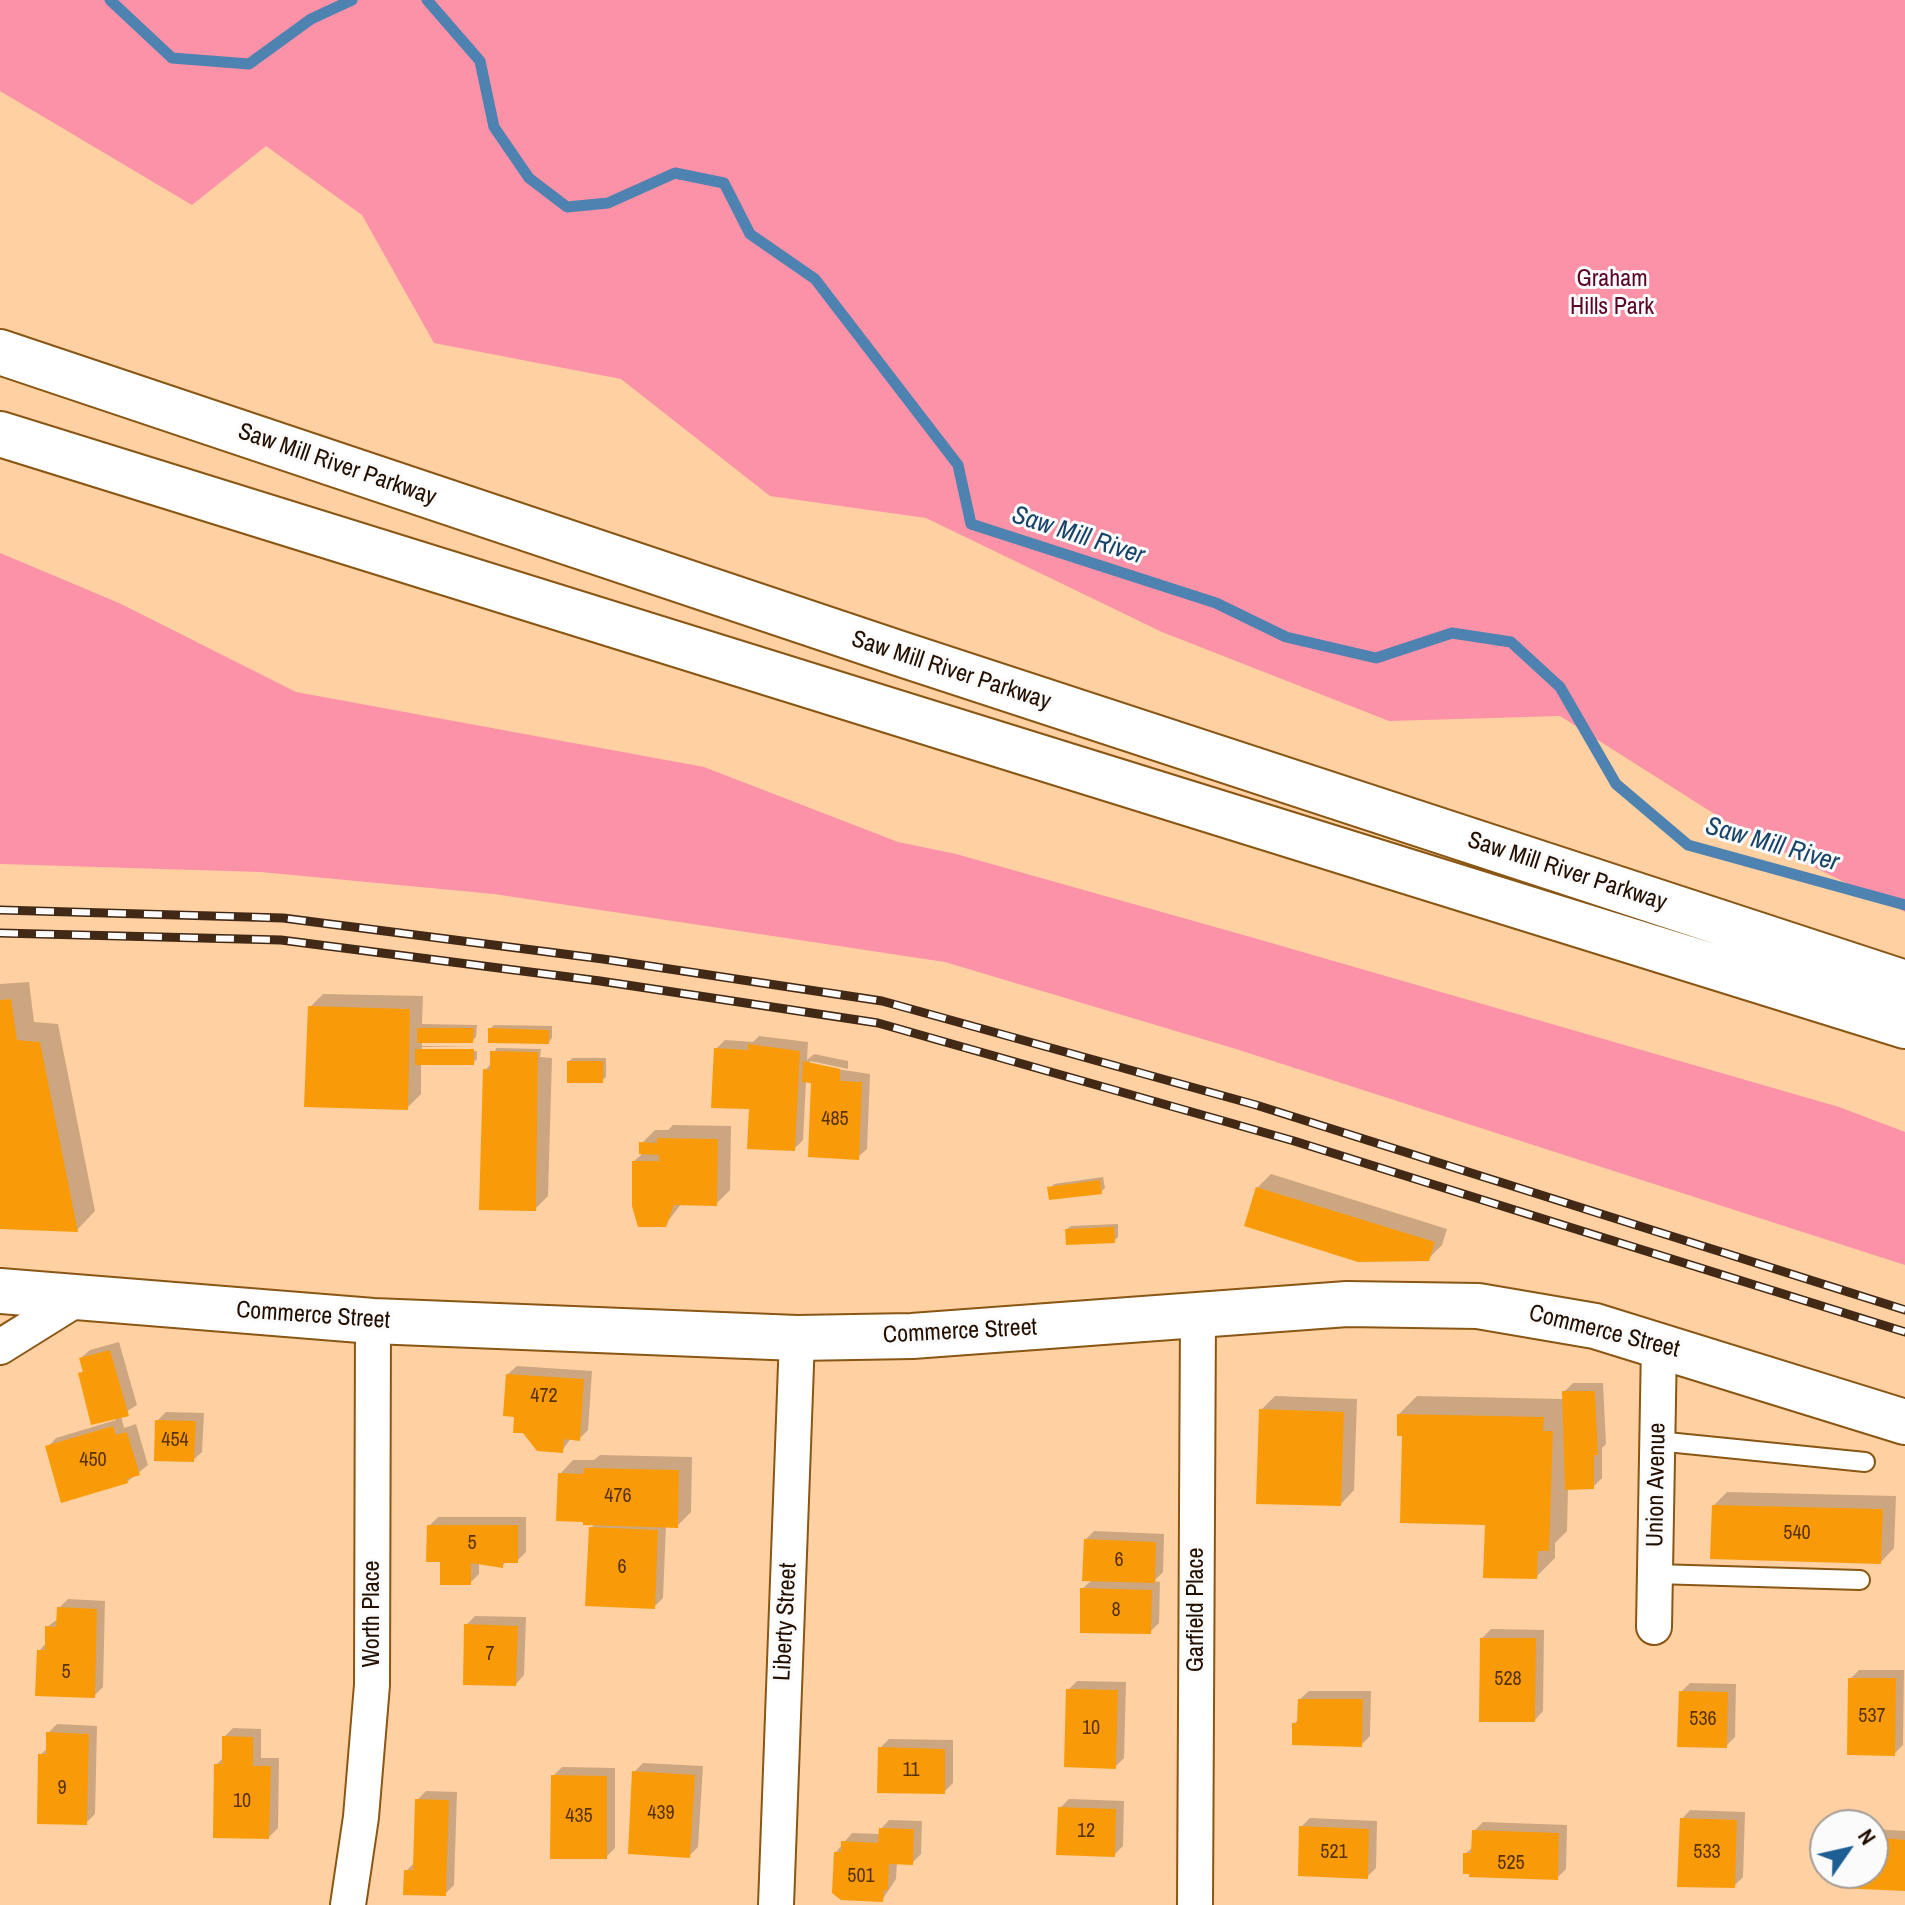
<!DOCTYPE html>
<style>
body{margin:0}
#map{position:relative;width:1905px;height:1905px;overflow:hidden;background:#ffd0a1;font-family:"Archivo Narrow",sans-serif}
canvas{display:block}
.north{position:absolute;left:1809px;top:1809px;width:80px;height:80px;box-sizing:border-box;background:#fbfbfb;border:2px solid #a59d97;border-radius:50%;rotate:56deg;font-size:22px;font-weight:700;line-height:32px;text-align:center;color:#230f00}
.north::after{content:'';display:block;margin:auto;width:28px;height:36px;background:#1d5f94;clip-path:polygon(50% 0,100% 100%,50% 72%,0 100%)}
</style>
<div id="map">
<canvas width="1905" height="1905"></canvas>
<div class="north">N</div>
</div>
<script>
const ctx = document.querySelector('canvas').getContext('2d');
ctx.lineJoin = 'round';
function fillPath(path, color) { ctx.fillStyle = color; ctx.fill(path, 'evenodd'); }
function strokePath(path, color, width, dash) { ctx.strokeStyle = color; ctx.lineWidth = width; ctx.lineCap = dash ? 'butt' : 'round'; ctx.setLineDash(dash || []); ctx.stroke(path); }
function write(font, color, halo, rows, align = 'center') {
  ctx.font = font + ' "Archivo Narrow",sans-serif'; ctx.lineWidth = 6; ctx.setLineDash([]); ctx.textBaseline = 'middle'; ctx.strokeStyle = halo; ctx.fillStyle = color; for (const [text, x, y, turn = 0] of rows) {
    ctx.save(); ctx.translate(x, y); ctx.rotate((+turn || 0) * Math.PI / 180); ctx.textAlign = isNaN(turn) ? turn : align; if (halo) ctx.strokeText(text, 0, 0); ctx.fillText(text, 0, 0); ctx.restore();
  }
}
fillPath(new Path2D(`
 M0,0H1905V912L1743,832L1560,716L1389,721L1162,632L926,518L770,496L621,379L434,343L362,215L266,146L192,205L0,91Z
 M0,553L119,603L296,692L704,767L898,842L956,854L1254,938L1839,1107L1905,1132V1265L1236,1049L945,962L494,894L261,872L0,864Z`), '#fb92a8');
fillPath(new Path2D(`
 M29,982L34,1022L58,1024L95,1211L77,1230L0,1227V984Z
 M323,994L423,996L422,1024L477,1025L476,1037L472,1041H422V1046L477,1047H422V1051H477V1059L473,1063H421V1094L407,1108L310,1007Z
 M494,1025L552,1026V1038L549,1042L490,1029Z
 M759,1036L808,1042L807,1060L814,1054L848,1061V1069L810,1061V1065L870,1074L867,1149L858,1157L814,1081H806L803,1140L794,1149L751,1108L716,1049L725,1040L753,1042Z
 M496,1048L541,1049L540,1057L552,1058L548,1196L535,1209L485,1070L492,1063Z
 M573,1058H606V1077L602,1081L569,1061Z
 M673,1125L731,1126L730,1190L716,1204L682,1203L665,1225L634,1161L641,1155L642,1143L655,1130H668Z
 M1271,1174L1447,1229L1442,1245L1428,1259L1257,1188Z
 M1103,1177L1105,1188L1101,1192L1050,1188L1054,1184Z
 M1118,1224V1237L1114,1241L1067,1229L1071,1226Z
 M119,1342L137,1405L121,1415L124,1428L136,1424L148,1465L127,1482L48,1447L56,1438L116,1420L80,1374L84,1370L81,1358L90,1350Z
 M517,1366L592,1371L588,1430L579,1439L571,1438L562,1451L516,1415L508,1374Z
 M1573,1383H1603L1606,1444L1602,1448V1478L1593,1487L1568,1488L1567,1531L1555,1543V1558L1536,1577L1404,1434L1399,1414L1417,1396L1564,1399V1392Z
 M1275,1396L1357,1399L1354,1490L1341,1504L1261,1410Z
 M166,1412L204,1413L202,1452L193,1460L157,1421Z
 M600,1455L692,1457L691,1512L677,1526L666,1525L663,1598L654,1607L591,1528L595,1524L560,1474L573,1460H594Z
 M1727,1492L1896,1496L1894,1548L1881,1562L1714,1505Z
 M438,1517H526V1552L517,1561H507L502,1566L479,1562V1574L470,1583L442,1560L429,1526Z
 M1094,1531L1164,1534L1163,1572L1154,1581L1160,1582L1159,1623L1150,1632L1082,1589L1093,1579L1085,1540Z
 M68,1599L105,1601L103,1687L94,1696L39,1651L47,1642V1627L59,1618V1608Z
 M475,1616L526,1617L524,1675L516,1684L466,1625Z
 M1491,1629L1544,1630L1543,1711L1535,1720L1482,1638Z
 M1859,1670H1904L1903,1745L1894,1754L1850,1679Z
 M1077,1681L1126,1682L1124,1758L1115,1767L1068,1690Z
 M1690,1683L1736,1684L1735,1737L1726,1746L1681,1692Z
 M1309,1691H1371L1370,1736L1361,1745L1294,1724L1300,1718V1699Z
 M57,1724L97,1726L95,1814L86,1823L40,1755L48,1748V1733Z
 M233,1728L261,1729V1758H279L278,1828L269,1837L216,1765L224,1757V1737Z
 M889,1739L953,1740V1783L944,1792L880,1748Z
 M643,1763L703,1766L698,1847L689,1856L634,1772Z
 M562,1767L615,1768V1848L606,1857L553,1776Z
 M426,1791L457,1792L454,1885L445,1894L406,1871L415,1862L417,1800Z
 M1069,1799L1124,1801L1123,1846L1114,1855L1060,1808Z
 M1690,1810L1745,1812L1743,1877L1734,1886L1682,1819Z
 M1310,1818L1377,1821L1376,1868L1367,1877L1301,1827Z
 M889,1820L922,1821L921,1854L912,1863L897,1862L896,1879L882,1900L836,1852L852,1833L880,1834L881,1829Z
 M1483,1822L1567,1825L1566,1869L1557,1878L1465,1854L1474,1846V1831Z
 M1873,1829L1905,1831V1889L1843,1873H1873Z`), '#0003');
strokePath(new Path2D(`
 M110,0L172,58L249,64L311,19L352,0
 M427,0L480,61L494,127L529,178L567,207L608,203L675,173L724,183L750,234L815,279L958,465L971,524L1216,603L1286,637L1376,658L1452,633L1511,642L1560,687L1616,784L1688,845L1905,905`), '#4e82b1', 11);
fillPath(new Path2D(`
 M11,999L17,1040L40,1042L78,1232L0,1229V1000Z
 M308,1006L410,1009L408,1110L304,1107Z
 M417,1028H474L473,1043H417Z
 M488,1028L549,1030V1044L488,1043Z
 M748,1044L800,1051L795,1151L747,1149L749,1109L711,1108L714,1048L748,1050Z
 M415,1049H474V1065H415Z
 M490,1051L538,1052L536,1211L479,1210L483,1069L490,1070Z
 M567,1061H603V1083H567Z
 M803,1061L840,1069V1081L862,1082L859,1160L808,1157L811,1083L802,1082Z
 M657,1138L718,1139L717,1206L674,1205L666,1227H638L632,1206V1161H659V1155L639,1154V1142L657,1143Z
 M1100,1180L1102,1194L1049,1200L1047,1187Z
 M1256,1187L1435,1242L1429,1261L1358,1262L1244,1226Z
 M1114,1227L1115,1243L1066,1245L1065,1229Z
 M110,1350L129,1416L91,1425L78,1373L83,1372L79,1358Z
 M506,1374L584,1379L580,1441L564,1439L563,1453L537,1451L523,1433H513L514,1417L503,1416Z
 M1562,1391H1595L1598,1455H1594V1489L1565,1490Z
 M1259,1409L1344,1412L1341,1506L1256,1504Z
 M1397,1414L1544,1417L1543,1431H1553L1549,1551H1538L1537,1579L1483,1578L1485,1525L1400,1523L1402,1436H1397Z
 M155,1420L196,1421L194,1462L154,1461Z
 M113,1426L116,1435L127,1432L140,1475L127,1479L128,1483L61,1503L45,1446Z
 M584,1468L679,1470L678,1528L583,1525V1522L556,1521L558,1473L583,1474Z
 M1712,1505L1883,1509L1881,1564L1710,1559Z
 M427,1525H518V1563H503V1568L471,1563V1585H440V1562H426Z
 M589,1527L658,1530L655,1609L585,1606Z
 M1084,1539L1156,1542L1155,1583L1082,1581Z
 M1080,1588L1152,1590L1151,1634L1080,1633Z
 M57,1607L97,1609L95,1698L35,1696L37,1650H45V1626L56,1627Z
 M464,1624L518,1626L516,1686L463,1685Z
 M1480,1638H1536L1535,1722H1479Z
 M1848,1678H1896L1895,1756L1847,1755Z
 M1066,1689L1118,1690L1116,1769L1064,1767Z
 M1679,1691L1728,1692L1727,1748L1677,1747Z
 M1298,1699H1363L1362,1747L1292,1745V1723H1297Z
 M46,1732L89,1734L87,1825L37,1824L38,1754H46Z
 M222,1736L253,1737V1766H271L269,1839L213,1838L214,1764H222Z
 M878,1747L945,1749V1794L877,1793Z
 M632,1771L695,1775L690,1858L628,1854Z
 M551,1775L607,1776V1859H550Z
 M415,1799L449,1800L446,1896L403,1895L404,1870H413Z
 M1058,1807L1116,1809L1115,1857L1056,1855Z
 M1680,1818L1737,1820L1735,1888L1677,1887Z
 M1299,1826L1369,1829L1368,1879L1298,1876Z
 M879,1828L914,1829L913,1865L889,1864L888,1890H884L883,1902L841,1900L832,1893L834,1852H841V1841L878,1843Z
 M1472,1830L1559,1833L1558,1880L1469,1877V1874H1463V1853H1471Z
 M1873,1837L1905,1840V1891L1840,1888L1841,1873H1873Z`), '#f99b09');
const lane = new Path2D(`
 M1657,1441L1865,1462
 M1655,1574L1860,1580`);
const street = new Path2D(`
 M0,1347L77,1299
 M1654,1627L1659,1344
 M348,1905L361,1817L372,1685L373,1321
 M776,1905L797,1338
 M1195,1905L1198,1315`);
const secondary = new Path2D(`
 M0,1291L373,1321L797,1338L912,1336L1347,1304L1478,1306L1595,1326L1905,1422`);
const highway = new Path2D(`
 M0,352L901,654L1905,983
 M0,434L1905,1026`);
strokePath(lane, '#895614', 22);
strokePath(street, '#895614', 38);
strokePath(secondary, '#895614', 48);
strokePath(highway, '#895614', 48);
strokePath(lane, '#fff', 18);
strokePath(street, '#fff', 34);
strokePath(secondary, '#fff', 44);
strokePath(highway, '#fff', 44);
const rail = new Path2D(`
 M0,910L283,918L603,959L882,1001L1256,1105L1905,1310
 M0,933L281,940L600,981L878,1023L1294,1141L1905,1332`);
strokePath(rail, '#412916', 9);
strokePath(rail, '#fbfbfb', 6, [18]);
write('20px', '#583202', null, [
 ["485",835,1120],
 ["472",544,1397],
 ["454",175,1441],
 ["450",93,1461],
 ["476",618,1497],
 ["540",1797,1534],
 ["5",472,1544],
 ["6",1119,1561],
 ["6",622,1568],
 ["8",1116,1611],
 ["7",490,1655],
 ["5",66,1673],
 ["528",1508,1680],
 ["537",1872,1717],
 ["536",1703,1720],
 ["10",1091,1729],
 ["11",911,1771],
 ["9",62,1789],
 ["10",242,1802],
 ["439",661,1814],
 ["435",579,1817],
 ["12",1086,1832],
 ["521",1334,1853],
 ["533",1707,1853],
 ["525",1511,1864],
 ["501",861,1877]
]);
write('24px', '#5c0425', '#fbfbfb', [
 ["Graham",1612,280],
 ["Hills Park",1612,308]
]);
write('24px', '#230f00', '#fbfbfb', [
 ["Saw Mill River Parkway",337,465,19],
 ["Saw Mill River Parkway",951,671,18],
 ["Saw Mill River Parkway",1567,872,18],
 ["Commerce Street",313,1316,4],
 ["Commerce Street",960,1332,-3],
 ["Commerce Street",1604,1332,14],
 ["Union Avenue",1657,1485,-89],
 ["Garfield Place",1197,1610,-90],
 ["Worth Place",373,1614,-90],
 ["Liberty Street",786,1622,-87]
]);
write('italic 26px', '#174368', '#fbfbfb', [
 ["Saw Mill River",1078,536,18],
 ["Saw Mill River",1772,845,16]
]);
</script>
